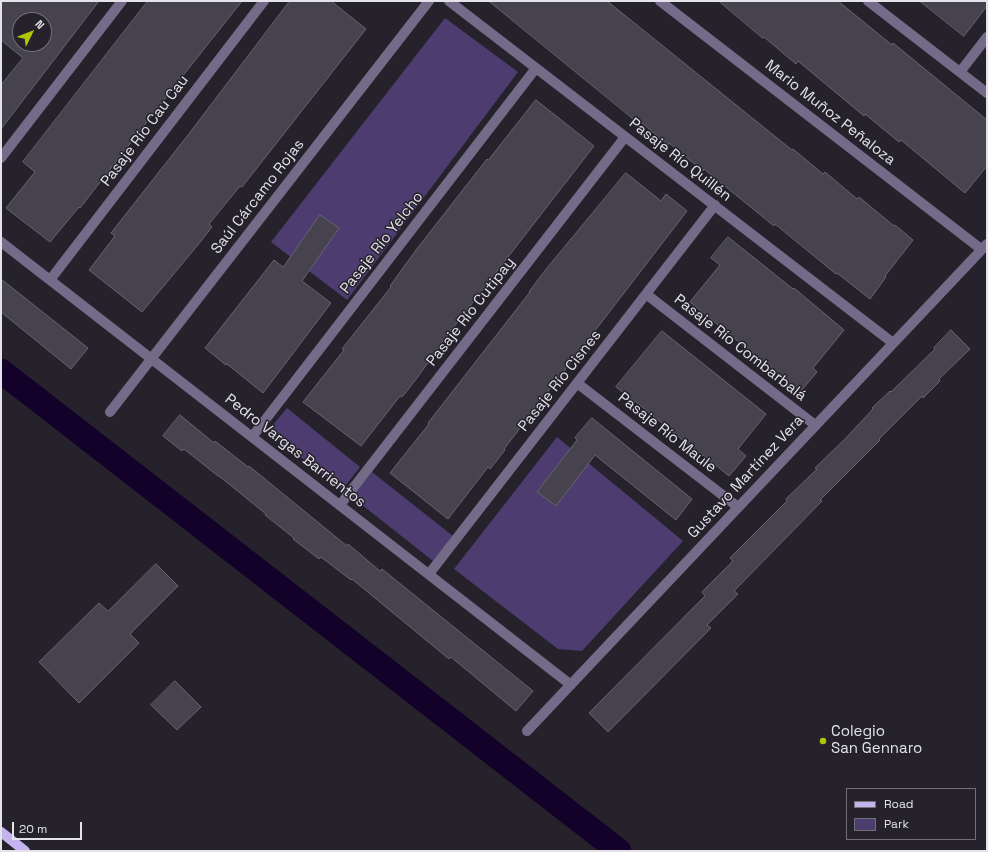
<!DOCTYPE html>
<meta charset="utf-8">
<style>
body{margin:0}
#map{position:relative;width:988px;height:852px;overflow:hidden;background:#25222c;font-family:"Space Grotesk",sans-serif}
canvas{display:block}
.frame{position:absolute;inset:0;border:2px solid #e4e3e9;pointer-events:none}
.legend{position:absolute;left:846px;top:788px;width:130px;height:52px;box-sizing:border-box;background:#25222c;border:1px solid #716f78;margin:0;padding:5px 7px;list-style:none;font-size:12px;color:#e4e3e9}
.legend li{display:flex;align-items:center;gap:8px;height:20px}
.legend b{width:20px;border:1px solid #716f78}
.north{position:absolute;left:12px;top:12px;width:40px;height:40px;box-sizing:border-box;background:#25222c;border:1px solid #716f78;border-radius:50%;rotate:47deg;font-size:11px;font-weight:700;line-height:16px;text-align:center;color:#e4e3e9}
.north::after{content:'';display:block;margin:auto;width:14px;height:18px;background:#afc505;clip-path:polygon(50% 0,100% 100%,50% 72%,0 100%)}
.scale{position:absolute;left:12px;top:822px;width:70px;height:18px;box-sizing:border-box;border:2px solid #e4e3e9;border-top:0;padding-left:5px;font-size:12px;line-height:14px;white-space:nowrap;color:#e4e3e9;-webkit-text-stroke:3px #25222c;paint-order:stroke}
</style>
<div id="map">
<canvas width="988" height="852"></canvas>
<div class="frame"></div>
<ul class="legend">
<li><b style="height:5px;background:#c4b3ef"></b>Road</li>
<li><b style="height:11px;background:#4d3c70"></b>Park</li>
</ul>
<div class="north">N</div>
<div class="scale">20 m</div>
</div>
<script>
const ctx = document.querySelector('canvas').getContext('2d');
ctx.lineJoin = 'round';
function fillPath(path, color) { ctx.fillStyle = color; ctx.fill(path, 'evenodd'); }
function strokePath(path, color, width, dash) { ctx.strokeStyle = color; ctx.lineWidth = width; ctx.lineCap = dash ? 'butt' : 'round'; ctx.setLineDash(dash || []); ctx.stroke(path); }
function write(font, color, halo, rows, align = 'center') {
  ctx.font = font + ' "Space Grotesk",sans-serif'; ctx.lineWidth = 3; ctx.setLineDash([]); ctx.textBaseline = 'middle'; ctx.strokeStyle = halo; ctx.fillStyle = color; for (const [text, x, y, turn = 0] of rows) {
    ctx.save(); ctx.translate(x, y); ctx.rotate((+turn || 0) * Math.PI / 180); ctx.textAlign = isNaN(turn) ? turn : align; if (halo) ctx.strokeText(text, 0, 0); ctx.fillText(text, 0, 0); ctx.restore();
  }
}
fillPath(new Path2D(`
 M445,18L518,72L347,300L271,242Z
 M287,408L360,467L342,490L268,431Z
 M557,437L683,541L582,651L558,649L454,569Z
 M372,472L453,536L433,561L352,497Z`), '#4d3c70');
strokePath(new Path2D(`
 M1,371L619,851`), '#13012a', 25);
const building = new Path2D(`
 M1,1H99L1,129V85L23,58L1,40ZM20,20H44V44H20Z
 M148,1H242L174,87L80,208L79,207L50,242L6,208L35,172L23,162Z
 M290,1H331L366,29L242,187L240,186L209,224L212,227L197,246L142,312L89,270L115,236L111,233L188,135Z
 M489,1H607L792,150L793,149L823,174L825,172L857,199L859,197L894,226L895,225L913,240L885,276L886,277L870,299L837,273L836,274L775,224L774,226L704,169L703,171L669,143L668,145L636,118L635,120Z
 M719,1H838L892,45L893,43L987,120V166L965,193L901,140L899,142L865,114L864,116L798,61L796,64L764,37L763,38Z
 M920,1H987V6L964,36Z
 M536,100L594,146L439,346H440L417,378L402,397L400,396L361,446L303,402L344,350L342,349L391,287L390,286L416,250L487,159L488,160Z
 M626,173L661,201L666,194L687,211L504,449L505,450L490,469L488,467L448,519L390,473L429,424L428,423L530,292H529L543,273Z
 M320,215L339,228L302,281L331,303L263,393L227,364L226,365L205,348L274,260L283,267Z
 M728,237L793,289L794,288L844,330L813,368L817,372L800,392L690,302L720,265L711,258Z
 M1,279L88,348L71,369L1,312Z
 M951,330L970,349L939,379L940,381L923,398L922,396L879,439L880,440L820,500L822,501L734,591L738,594L707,625L711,628L608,732L589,713L705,596L702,592L733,561L730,558L787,501L786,499L817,469L815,468L845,439L873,409L872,408L890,391L891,392L935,349L934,348Z
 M662,331L766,414L738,449L746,456L729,476L703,455L702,456L635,401V402L616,387Z
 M180,415L214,443L215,441L248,467L249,466L347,546L348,544L380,571L382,569L533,691L516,711L451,657L449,659L352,579L351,580L321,557L319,559L293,539L294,538L265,515L266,514L219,476H218L184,449L182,451L163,436Z
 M592,418L692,499L676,520L595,455L556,506L537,492L577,440L575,438Z
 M156,564L178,586L130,634L139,643L79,703L39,662L99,603L108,611Z
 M175,681L201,707L177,730L151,705Z`);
fillPath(building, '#46434e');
strokePath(building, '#66646f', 1);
strokePath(new Path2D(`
 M449,1L893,343
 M660,1L981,249
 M868,1L987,93
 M960,72L987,37
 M1,158L122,1
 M1,242L571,685
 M50,280L264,1
 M646,294L815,425
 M577,383L738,507
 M110,412L429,1
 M252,437L536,68
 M340,505L625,137
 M429,574L715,205
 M527,731L987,244`), '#736b88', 10);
strokePath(new Path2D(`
 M1,832L25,851`), '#c4b3ef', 10);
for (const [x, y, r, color] of [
 [823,741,4,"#afc505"]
]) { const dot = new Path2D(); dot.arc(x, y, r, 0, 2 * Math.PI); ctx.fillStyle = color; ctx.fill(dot); strokePath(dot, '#25222c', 1.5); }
write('15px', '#e4e3e9', '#25222c', [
 ["Mario Muñoz Peñaloza",830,113,38],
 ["Pasaje Río Cau Cau",145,131,-53],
 ["Pasaje Río Quillén",680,160,38],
 ["Saúl Cárcamo Rojas",258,197,-52],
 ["Pasaje Río Yelcho",382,243,-52],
 ["Pasaje Río Cutipay",471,312,-52],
 ["Pasaje Río Combarbalá",740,348,38],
 ["Pasaje Río Cisnes",560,381,-52],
 ["Pasaje Río Maule",667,433,38],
 ["Pedro Vargas Barrientos",295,451,38],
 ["Gustavo Martínez Vera",746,477,-47]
]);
write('15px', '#e4e3e9', '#25222c', [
 ["Colegio",831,732],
 ["San Gennaro",831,749]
], 'left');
</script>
